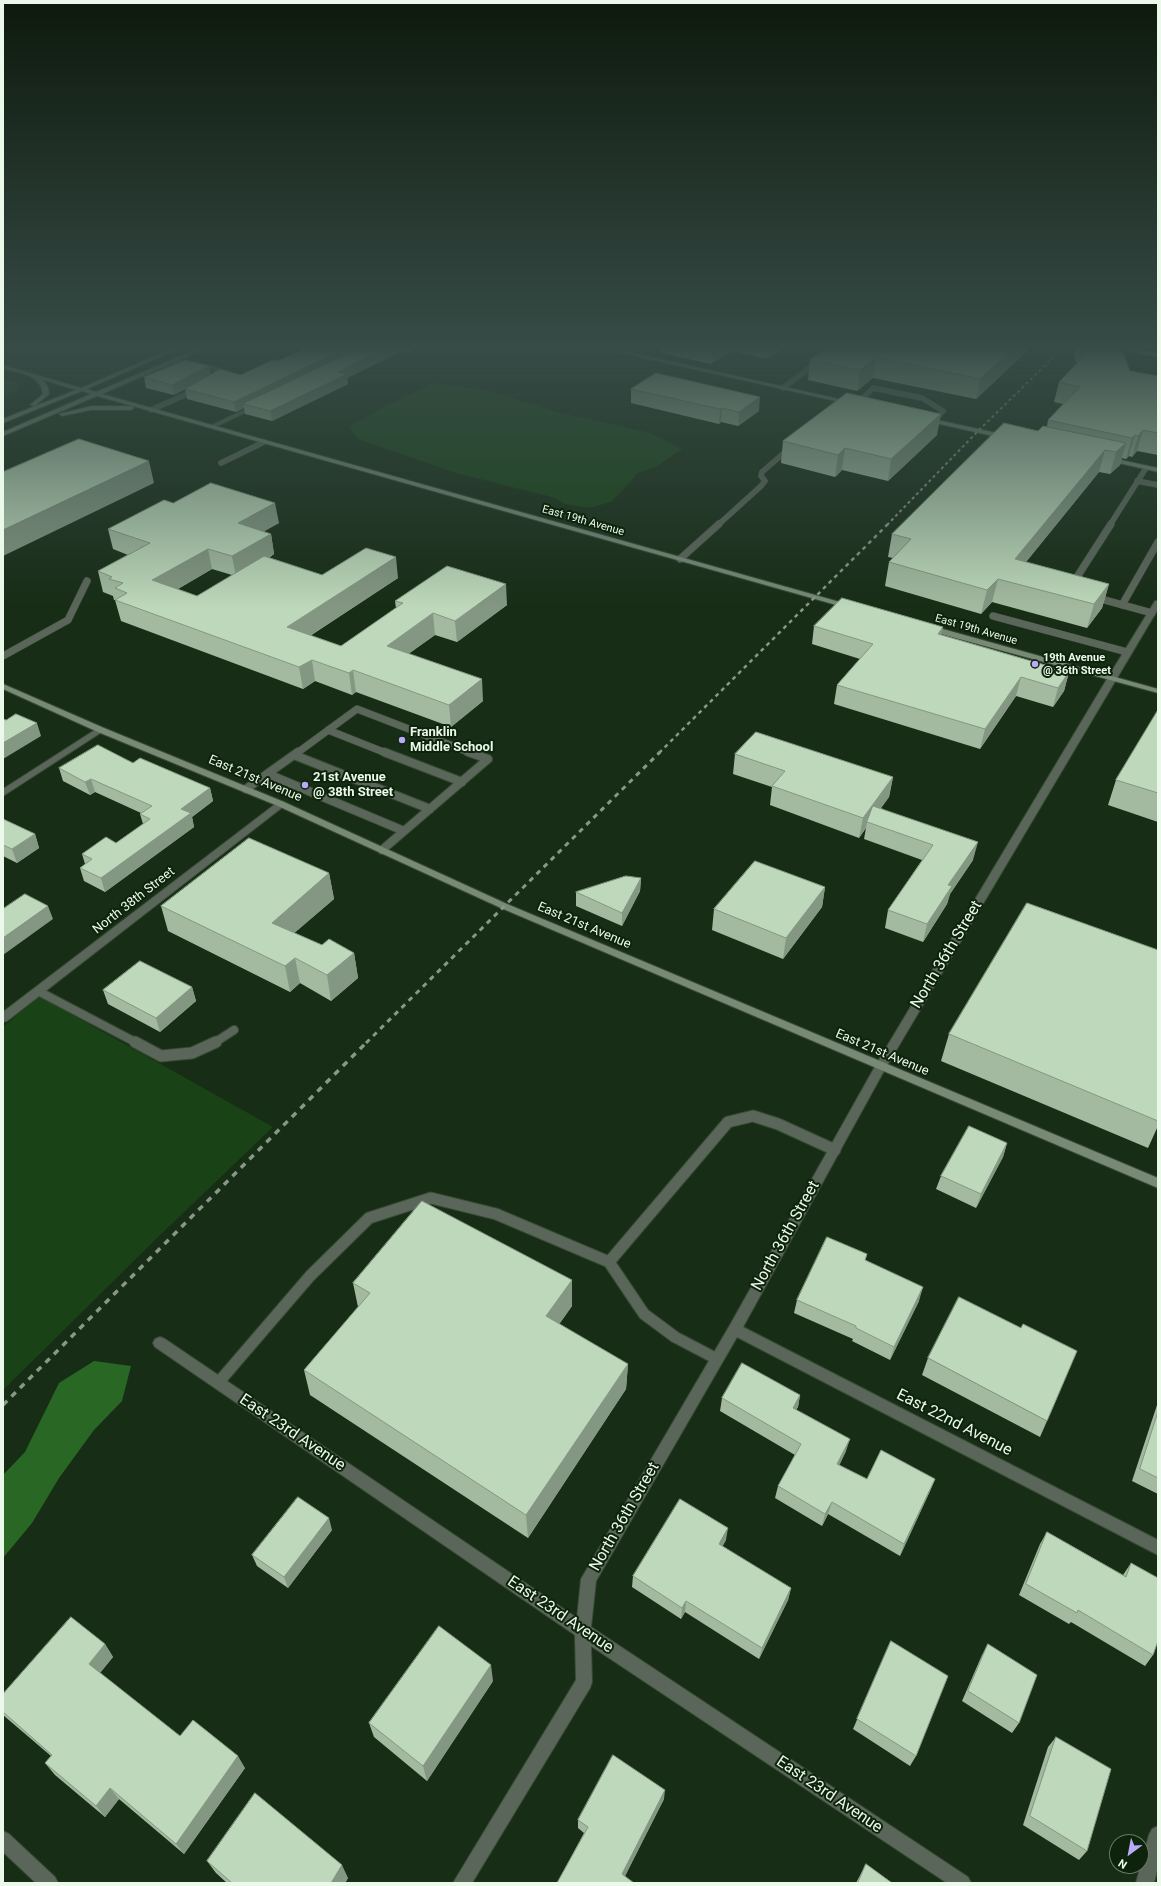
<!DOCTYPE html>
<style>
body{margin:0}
#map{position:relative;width:1161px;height:1886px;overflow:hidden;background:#182d16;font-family:Roboto,sans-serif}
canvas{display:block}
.frame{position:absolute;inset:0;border:4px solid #ebf9ea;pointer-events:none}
.north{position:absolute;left:1109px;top:1834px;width:40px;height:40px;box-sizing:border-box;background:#0e230c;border:1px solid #667965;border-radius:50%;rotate:212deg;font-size:11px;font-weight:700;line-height:16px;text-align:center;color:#ebf9ea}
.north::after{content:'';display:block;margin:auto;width:14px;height:18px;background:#b9abf7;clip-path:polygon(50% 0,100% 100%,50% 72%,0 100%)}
</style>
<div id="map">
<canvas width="1161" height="1886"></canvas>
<div class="frame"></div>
<div class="north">N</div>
</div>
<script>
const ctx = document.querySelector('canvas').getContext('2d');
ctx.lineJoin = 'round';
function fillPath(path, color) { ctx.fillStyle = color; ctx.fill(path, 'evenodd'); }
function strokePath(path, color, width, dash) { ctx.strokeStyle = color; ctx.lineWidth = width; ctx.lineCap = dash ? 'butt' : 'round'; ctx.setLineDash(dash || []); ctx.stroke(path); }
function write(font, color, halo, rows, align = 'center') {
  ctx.font = font + ' Roboto,sans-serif'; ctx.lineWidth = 4; ctx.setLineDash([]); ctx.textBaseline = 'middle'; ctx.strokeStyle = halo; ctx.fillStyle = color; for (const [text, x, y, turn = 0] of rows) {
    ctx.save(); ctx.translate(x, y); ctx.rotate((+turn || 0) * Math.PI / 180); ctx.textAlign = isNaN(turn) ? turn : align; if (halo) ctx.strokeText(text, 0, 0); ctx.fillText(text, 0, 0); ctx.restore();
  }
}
fillPath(new Path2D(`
 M3,378L17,383L20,389L14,393H3Z
 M435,383L486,390L553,411L650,433L682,449L657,466L636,474L633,479L611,502L589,508L565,504L552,497L456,473L358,439L349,427L391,403Z
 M39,996L273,1127L156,1239L3,1390V1027Z`), '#194316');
fillPath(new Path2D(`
 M94,1361L131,1366L122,1401L94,1430L59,1478L32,1523L3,1558V1475L25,1452L59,1383Z`), '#296824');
const laneFar3 = new Path2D(`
 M173,362L215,369L224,373L220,377
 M783,388L819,361
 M857,404L873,388L922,398L943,411L934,421
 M151,410L196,390
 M221,463L264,442
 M1137,481L1158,485
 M718,525L761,486L765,481L761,476L762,472L791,447
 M1110,525L1146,468`);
const laneFar2 = new Path2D(`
 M680,559L719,524
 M1084,585L1077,577L1111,524
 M1095,595L1101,599L1152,613
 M1122,605L1158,542
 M993,616L1127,652
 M3,656L68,620L87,581
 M328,730L386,753
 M297,753L357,709L471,753`);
const laneFar1 = new Path2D(`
 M384,752L462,782
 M294,755L430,809
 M268,774L404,831
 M246,789L298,752
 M382,850L488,759L468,752
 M38,991L137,1043
 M214,1043L234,1030`);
const lane = new Path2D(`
 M135,1042L161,1056L192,1053L216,1042
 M609,1262L728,1122L753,1116L778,1124L835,1150
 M218,1383L310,1276L369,1218L431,1198L496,1214L609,1262L644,1314L675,1337L717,1359`);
const street = new Path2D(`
 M254,405L259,406L213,428L208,427Z
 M1155,601H1158V609L885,1069L743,1327L1158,1540V1555L737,1337L596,1581L591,1627L968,1877L971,1883H947L591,1646L592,1682L590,1688L472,1883H453L576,1680L575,1635L155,1347L153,1343L155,1339L160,1337L165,1339L577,1618L581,1579L584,1574L730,1325L877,1063L1107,679Z
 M98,728H104L105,730L3,796V789Z
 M281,801L284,802L285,804L284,806L7,1021L3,1022V1012L278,802Z
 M1158,1826V1867L1154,1883H1136L1149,1835L1152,1829Z
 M3,1831L9,1834L55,1877L58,1883H36L3,1852Z`);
const secondary = new Path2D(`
 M180,345H188L87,389L96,392L206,345H214L102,394L854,606L847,608L97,396L3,436V432L91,394L82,391L3,423V419L35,406L30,405L43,394C40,374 19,373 3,369V365L81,388ZM43,380L76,390L35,406L49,394L48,387Z
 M586,345H597L852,402L849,404Z
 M91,406H131L134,408L131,410H91L62,416L59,414Z
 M928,418L1006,435L1009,437L1006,439L926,421L925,420Z
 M1107,457L1158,468V472L1105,460V458Z
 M926,626H932L1158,689V693L926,630Z
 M3,684L104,728L284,802L507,904L1158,1178V1188L501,908L278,806L98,732L3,689Z`);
const highway = new Path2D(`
 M1104,345H1117L1158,353V357Z`);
strokePath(laneFar3, '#364a34', 6);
strokePath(laneFar2, '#364a34', 8);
strokePath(laneFar1, '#364a34', 10);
strokePath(lane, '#364a34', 13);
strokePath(street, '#364a34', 2);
strokePath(secondary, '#364a34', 2);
strokePath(highway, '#364a34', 2);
strokePath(laneFar3, '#5b665a', 5.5);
strokePath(laneFar2, '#5b665a', 7);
strokePath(laneFar1, '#5b665a', 8);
strokePath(lane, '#5b665a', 11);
fillPath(street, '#5b665a');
fillPath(secondary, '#788976');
fillPath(highway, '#a3bda0');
strokePath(new Path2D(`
 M887,525L978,431L1066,345`), '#879886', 2, [3, 3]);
strokePath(new Path2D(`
 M659,753L888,524`), '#879886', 2.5, [4, 4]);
strokePath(new Path2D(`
 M366,1043L660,752`), '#879886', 3, [5, 5]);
strokePath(new Path2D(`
 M3,1405L367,1042`), '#879886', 3.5, [6, 6]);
fillPath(new Path2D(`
 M313,345H424L409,353L402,351L347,378L348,384L272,421L245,414L244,408L236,412L187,399L185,389L174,395L146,388L144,377L210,375H241L278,361Z
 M642,345H788L767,359L731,351L711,364L661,353L662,350Z
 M831,345H1029L1027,351L976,399L873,378L857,391L808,380L810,360Z
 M1076,345H1120L1130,371L1158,376V455L1137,451L1132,457L1129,456L1126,459L1122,458L1120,465L1110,474L1099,472L1026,562L1109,584L1102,608L1087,628L992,602L981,614L885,586L889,562L893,558L888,557L892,534L1038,431L1047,426L1048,420L1063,404L1054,402L1059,382L1077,364L1073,354Z
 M631,389L759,411L738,426L721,422L719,424L631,403Z
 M937,435L888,481L842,470L835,477L781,463L783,441Z
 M173,503L279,523L263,531L271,534L274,554L269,558L322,575L398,578L310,636L341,646L396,608L395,601L507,605L457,642L435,635L408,654L483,701L451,727L356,692L352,695L315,681L303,689L121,621L115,600H114L113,596L103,592L98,571L128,555L113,549L108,529ZM212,569L232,575L197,596L178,589Z
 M814,626L942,635L1069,672L1064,691L1053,707L1016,696L980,749L834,704L837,685L860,659L812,644Z
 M1158,710V822L1108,805L1116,780Z
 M735,754L893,777L889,797L881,808L973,860L950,894L947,904L923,942L885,928L888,910L922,860L864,839L866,828L859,838L770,805L772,787L733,774Z
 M133,763L210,788L213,801L192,817L194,827L105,892L84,881L80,868L85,864L82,854L116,843L143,824L140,814L141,813L95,792L90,795L63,781L59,768Z
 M3,819L35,834L39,848L17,863L3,856Z
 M329,873L334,899L294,933L322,945L354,953L358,978L331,1001L300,983L290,992L168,931L161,906Z
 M641,878L640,891L622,926L576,906V892Z
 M825,887L822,907L783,959L712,930L714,909Z
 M1158,950V1126L1148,1148L941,1061L949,1034Z
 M192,987L196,1001L160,1032L108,1004L103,990Z
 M1007,1143L1003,1157L976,1208L936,1189L941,1176Z
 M867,1254L865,1260L919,1301L890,1360L852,1341L853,1339L794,1313L797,1300Z
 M572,1280V1306L559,1324L628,1364L626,1389L528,1538L310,1395L304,1370L358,1307L353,1283Z
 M928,1358L1047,1421L1040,1437L922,1375Z
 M800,1395L798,1407L796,1410L846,1451L839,1465L867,1479H935L930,1491L900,1556L828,1514L822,1526L775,1498L778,1486L795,1455L720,1411L722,1398Z
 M1158,1402V1494L1132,1481Z
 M332,1530L288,1588L257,1566L252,1555Z
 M1047,1532L1123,1575L1131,1563L1153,1655L1145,1666L1071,1622L1069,1624L1019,1595L1040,1544Z
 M726,1540L722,1547L791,1588L788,1600L759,1659L685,1612L681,1619L632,1587L633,1576Z
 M891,1641L916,1756L910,1766L853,1729Z
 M105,1644L113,1657L100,1673L180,1736L245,1768L184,1854L119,1799L105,1817L55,1775L45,1763L51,1756L3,1715V1694Z
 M988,1644L1019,1723L1012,1733L962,1701L982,1655Z
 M493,1681L427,1781L374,1737L369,1723Z
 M1056,1737L1087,1851L1079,1860L1023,1825L1048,1747Z
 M664,1799L625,1876L557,1883L584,1833L578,1828V1820Z
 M207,1861L348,1878L345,1883H227L216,1873Z
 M866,1864L892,1883H856Z`), '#a3baa0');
fillPath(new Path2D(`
 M352,345H372L243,404L244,408L236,412L234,402Z
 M393,345H401L402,351L347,378L348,384L272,421L270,411L338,372Z
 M408,345H424L409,353Z
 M715,345H731V351L711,364L712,347Z
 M769,345H788L767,359Z
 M1017,345H1029L1027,351L976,399L980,379Z
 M876,357L873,378L857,391L860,370Z
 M209,366L211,376L174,395L172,385Z
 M760,397L759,411L738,426L739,412Z
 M722,408L721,422L719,424L720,409Z
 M941,414L937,435L888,481L891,459Z
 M1143,430L1137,451L1132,457L1138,436Z
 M1135,435L1129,456L1126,459L1132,438Z
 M1126,443L1120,465L1110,474L1116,452Z
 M845,448L842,470L835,477L838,455Z
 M1105,450L1099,472L1009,583L1015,559Z
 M149,461L154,483L3,556V530Z
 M275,503L279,523L242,544L238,523Z
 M271,534L274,554L236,577L232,556Z
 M208,549L212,569L157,601L152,580Z
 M396,557L398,578L290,649L287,627Z
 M998,579L992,602L981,614L987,590Z
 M506,584L507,605L457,642L455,621Z
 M1109,584L1102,608L1087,628L1094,604Z
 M433,613L435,635L389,668L387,646Z
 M943,627L939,646L938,634Z
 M312,660L315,681L303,689L299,667Z
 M353,670L356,692L352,695L349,673Z
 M1069,672L1064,691L1053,707L1058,688Z
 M1021,677L1016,696L980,749L985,729Z
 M482,679L483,701L451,727L449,705Z
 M37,723L41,736L3,759V743Z
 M893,777L889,797L870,823L867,822L866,828L859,838L863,818Z
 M91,779L95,792L90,795L85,782Z
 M210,788L213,801L192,817L194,827L105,892L101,878L181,809Z
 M35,834L39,848L17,863L12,849Z
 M978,842L973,860L950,894L947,904L923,942L927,924L948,885Z
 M329,873L334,899L277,948L272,923Z
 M641,878L640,891L622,926V913Z
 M825,887L822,907L783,959L786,938Z
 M48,906L53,919L3,955V938Z
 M354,953L358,978L331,1001L327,975Z
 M295,958L300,983L290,992L285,966Z
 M192,987L196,1001L160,1032L156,1018Z
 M1007,1143L1003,1157L976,1208L981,1194Z
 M572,1280V1306L547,1342L546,1316Z
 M923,1287L919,1301L890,1360L894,1347Z
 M628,1364L626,1389L528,1538L526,1515Z
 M800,1395L798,1407L790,1420L793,1408Z
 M850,1439L846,1451L834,1477L837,1464Z
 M935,1479L930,1491L900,1556L904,1544Z
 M832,1502L828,1514L822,1526L825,1514Z
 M329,1518L332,1530L288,1588L284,1577Z
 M728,1528L726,1540L717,1556L719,1544Z
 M791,1588L788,1600L759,1659L762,1648Z
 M686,1601L685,1612L681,1619L682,1608Z
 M105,1644L113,1657L97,1676L89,1664Z
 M491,1665L493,1681L427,1781L423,1766Z
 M238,1756L245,1768L184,1854L176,1844Z
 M110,1788L119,1799L105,1817L96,1806Z
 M665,1790L664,1799L622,1882V1874Z
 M342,1865L348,1878L345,1883H331Z`), '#849782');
const building = new Path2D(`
 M313,345H352L234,402L185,389L220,369L241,375L272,360L278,361Z
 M366,345H393L338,372L347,374L270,411L243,404Z
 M705,345H715L712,347Z
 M831,345H1017L980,379L876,357L860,370L810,360Z
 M1082,345H1120L1130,371L1158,376V433L1143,430L1138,436L1135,435L1132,438L1048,420L1080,387L1059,382L1085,355Z
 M186,360L209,366L172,385L144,377Z
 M656,373L760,397L739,412L722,408L720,409L631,389Z
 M847,393L941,414L891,459L845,448L838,455L783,441Z
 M1004,423L1038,431L1043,426L1126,443L1116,452L1105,450L1015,559L1109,584L1094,604L998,579L987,590L889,562L911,539L892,534Z
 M79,439L149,461L3,530V472Z
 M211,483L275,503L238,523L271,534L232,556L208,549L152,580L197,596L264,556L322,575L366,548L396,557L287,627L341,646L403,603L395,601L447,566L506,584L455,621L433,613L387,646L482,679L449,705L353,670L349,673L312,660L299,667L115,600L127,593L115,588L123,583L109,579L112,577L98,571L150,543L108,529L164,500L173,503Z
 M842,598L943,627L938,634L1069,672L1058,688L1021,677L985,729L837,685L873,644L814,626Z
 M1158,710V793L1116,780Z
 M16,714L37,723L3,743V719L6,720Z
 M756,732L893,777L863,818L772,786L785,771L735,754Z
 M98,745L133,763L140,758L210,788L181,809L191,813L101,878L80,868L92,859L82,854L106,837L116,843L150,819L140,814L152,806L91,779L85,782L59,768Z
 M873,806L978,842L948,885L952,886L927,924L888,910L933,845L867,822Z
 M3,819L35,834L12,849L3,845Z
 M249,838L329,873L272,923L322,945L329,939L354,953L327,975L295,958L285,966L161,906Z
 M755,861L825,887L786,938L714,909Z
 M626,876L641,878L622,913L576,892Z
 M25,894L48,906L3,938V909Z
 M1027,903L1158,950V1121L949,1034Z
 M140,961L192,987L156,1018L103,990Z
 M969,1126L1007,1143L981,1194L941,1176Z
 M422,1201L572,1280L546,1316L628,1364L526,1515L304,1370L370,1293L353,1283Z
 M827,1237L867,1254L865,1260L923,1287L894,1347L856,1328V1326L797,1300Z
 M959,1297L1021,1328L1023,1324L1077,1351L1047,1421L928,1358Z
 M742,1363L800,1395L793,1408L850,1439L837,1464L867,1479L881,1450L935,1479L904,1544L832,1502L825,1514L778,1486L801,1444L722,1398Z
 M1158,1412V1478L1140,1469Z
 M298,1497L329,1518L284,1577L252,1555Z
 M680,1499L728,1528L719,1544L791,1588L762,1648L686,1601L682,1608L633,1576Z
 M1047,1532L1126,1577L1131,1563L1158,1578V1641L1153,1655L1078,1610L1077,1613L1026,1584Z
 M71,1617L105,1644L89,1664L180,1736L193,1720L238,1756L176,1844L110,1788L96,1806L45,1763L52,1755L3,1712V1694Z
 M439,1626L491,1665L423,1766L369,1723Z
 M891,1641L948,1676L916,1756L857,1719Z
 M988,1644L1037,1675L1019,1723L968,1691Z
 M1056,1737L1111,1769L1087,1851L1030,1816Z
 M613,1755L665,1790L622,1874L634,1883H557L588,1827L578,1820Z
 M255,1793L342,1865L331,1883H232L207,1861Z
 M866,1864L892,1883H858Z`);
fillPath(building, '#bdd8ba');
strokePath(building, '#849782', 1);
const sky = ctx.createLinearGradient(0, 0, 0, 609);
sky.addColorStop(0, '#0d190c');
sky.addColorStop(0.57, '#374c47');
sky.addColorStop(1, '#374c4700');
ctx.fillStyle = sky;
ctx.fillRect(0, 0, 1161, 609);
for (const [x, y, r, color] of [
 [1035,664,4,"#b9abf7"],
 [402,740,4,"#b9abf7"],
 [305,785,4,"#b9abf7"]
]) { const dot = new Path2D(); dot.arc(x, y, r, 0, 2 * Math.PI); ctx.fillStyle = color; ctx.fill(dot); strokePath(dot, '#0e230c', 1.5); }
write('11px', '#ebf9ea', '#0e230c', [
 ["East 19th Avenue",583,521,16],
 ["East 19th Avenue",976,630,16]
]);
write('bold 11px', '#ebf9ea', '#0e230c', [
 ["19th Avenue",1043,658],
 ["@ 36th Street",1043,671]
], 'left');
write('bold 13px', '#ebf9ea', '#0e230c', [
 ["Franklin",410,733],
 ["Middle School",410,748],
 ["21st Avenue",313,778],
 ["@ 38th Street",313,793]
], 'left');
write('13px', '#ebf9ea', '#0e230c', [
 ["East 21st Avenue",255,779,23],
 ["North 38th Street",134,901,-38],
 ["East 21st Avenue",584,926,23],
 ["East 21st Avenue",882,1053,23]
]);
write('16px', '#ebf9ea', '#0e230c', [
 ["North 36th Street",947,955,-59],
 ["North 36th Street",786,1236,-61],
 ["East 22nd Avenue",954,1423,27],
 ["East 23rd Avenue",292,1433,34],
 ["North 36th Street",625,1517,-60],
 ["East 23rd Avenue",560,1615,34],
 ["East 23rd Avenue",829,1795,34]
]);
</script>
